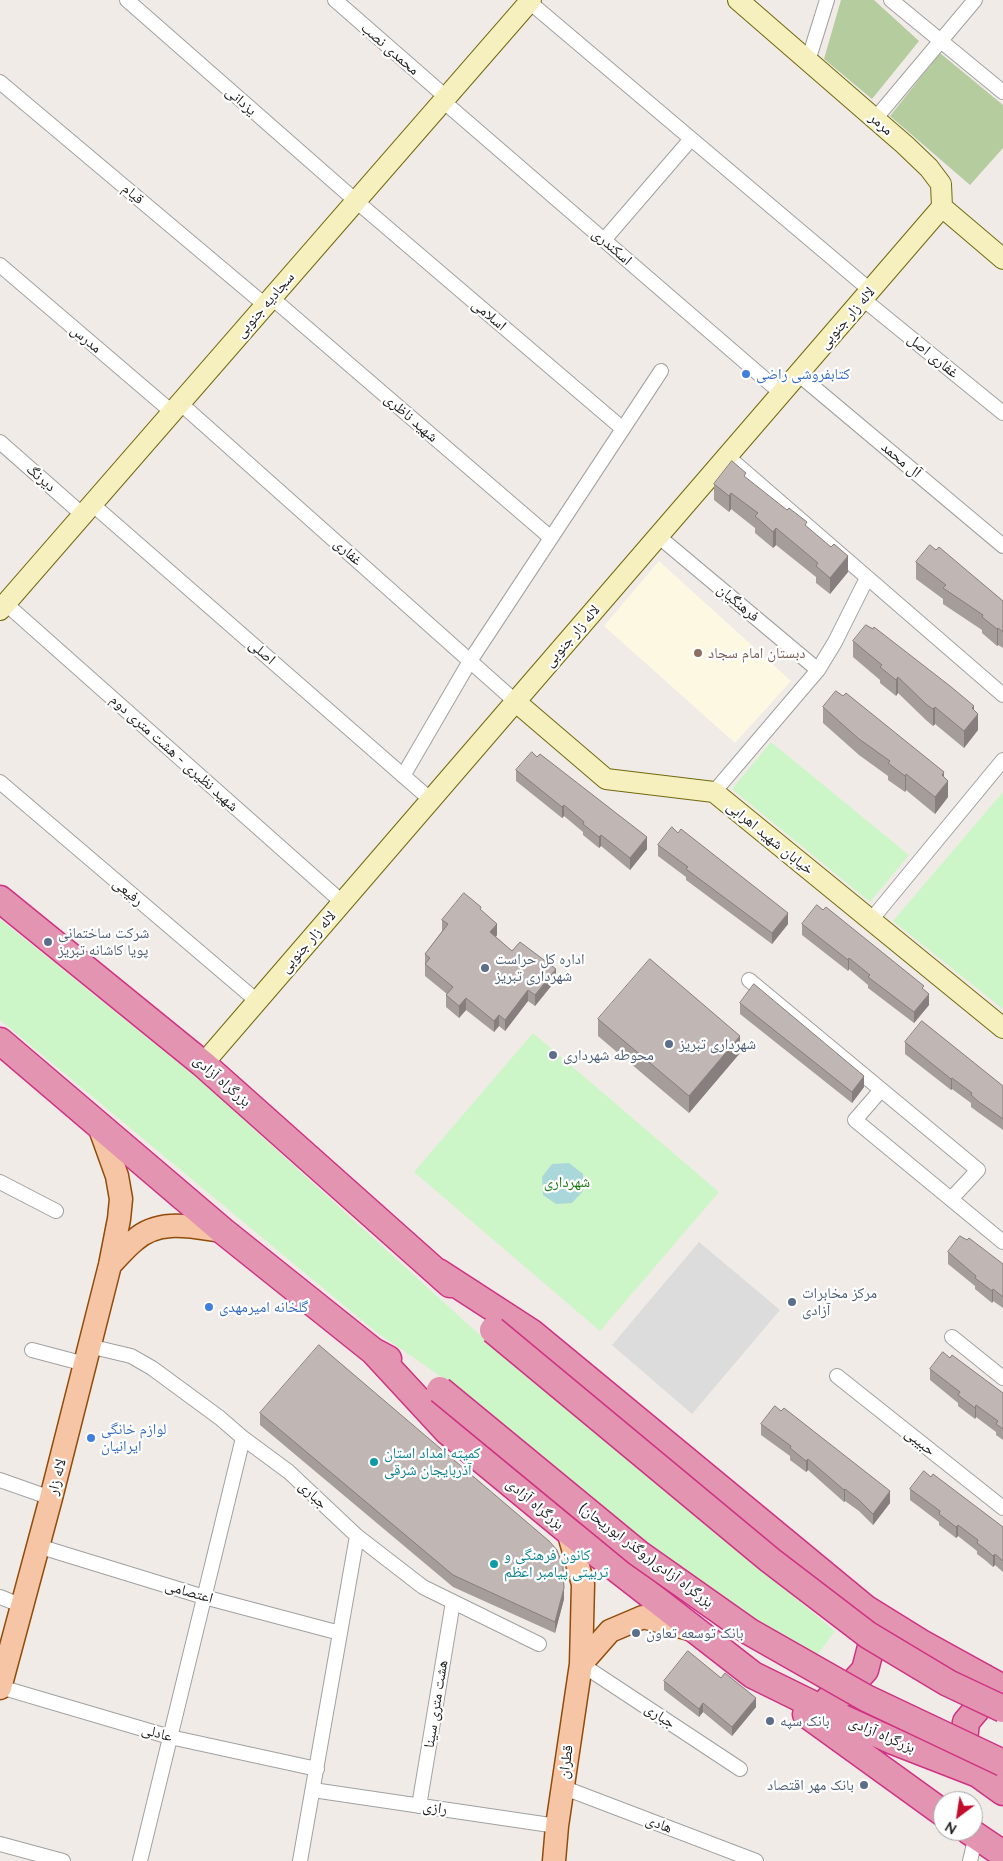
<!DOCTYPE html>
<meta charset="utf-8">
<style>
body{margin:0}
#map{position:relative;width:1003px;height:1861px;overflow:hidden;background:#f0ebe7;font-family:Mulish,sans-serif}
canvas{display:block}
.north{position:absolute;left:933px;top:1791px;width:50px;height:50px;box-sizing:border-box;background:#fff;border:1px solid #a6a6a6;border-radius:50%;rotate:211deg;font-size:14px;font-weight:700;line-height:20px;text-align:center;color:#202020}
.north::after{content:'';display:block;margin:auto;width:18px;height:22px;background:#c30d2d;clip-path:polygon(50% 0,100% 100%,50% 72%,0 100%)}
</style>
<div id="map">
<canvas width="1003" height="1861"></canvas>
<div class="north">N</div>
</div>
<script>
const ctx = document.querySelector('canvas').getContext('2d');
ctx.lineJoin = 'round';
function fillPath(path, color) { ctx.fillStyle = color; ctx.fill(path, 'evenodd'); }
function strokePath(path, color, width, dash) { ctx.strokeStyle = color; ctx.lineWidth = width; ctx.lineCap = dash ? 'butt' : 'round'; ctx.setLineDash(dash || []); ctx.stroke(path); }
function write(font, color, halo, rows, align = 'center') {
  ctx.font = font + ' Mulish,"Noto Naskh Arabic",sans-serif'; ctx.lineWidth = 4.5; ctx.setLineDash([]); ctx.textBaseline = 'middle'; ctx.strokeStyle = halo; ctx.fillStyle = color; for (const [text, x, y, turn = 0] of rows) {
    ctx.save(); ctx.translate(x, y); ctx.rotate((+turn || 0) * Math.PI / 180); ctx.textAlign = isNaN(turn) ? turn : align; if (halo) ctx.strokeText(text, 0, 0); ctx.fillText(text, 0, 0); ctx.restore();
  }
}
fillPath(new Path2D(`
 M659,561L791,681L735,743L604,626Z`), '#fdf8e2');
fillPath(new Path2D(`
 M841,0H874L919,41L872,99L824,59Z
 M940,53L1003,105V148L970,185L890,116Z`), '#b4cc9e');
fillPath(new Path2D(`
 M771,742L909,855L870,902L732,789Z
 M1003,792V1009L893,921Z
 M0,919L202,1082L471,1327L835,1631L815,1658L765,1627L648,1548L436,1373L376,1332L0,1020Z
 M533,1033L719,1192L600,1331L414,1172Z`), '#ccf6c7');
fillPath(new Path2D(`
 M699,1242L780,1310L692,1414L612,1345Z`), '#dcdcdc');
fillPath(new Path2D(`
 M569,1163L583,1174V1191L572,1203L556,1204L543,1195L542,1177L552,1164Z`), '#aad8da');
const street = new Path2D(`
 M127,0L356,201L623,429
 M335,0L446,97
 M527,0L870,290
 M891,0L1003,92
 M808,61L827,0
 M0,82L265,305
 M443,101L781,393
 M875,119L975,0
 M604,240L691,139
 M0,265L172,412
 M272,298L551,538
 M863,299L1003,413
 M798,374L1003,546
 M180,403L516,702
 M0,442L83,515
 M727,456L1003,695
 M92,504L431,800
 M658,536L818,670
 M5,603L342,902
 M403,776L470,661L661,371
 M0,782L257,1001
 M714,792L818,670L835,642L867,578
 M871,920L1003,760
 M749,980L978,1170L951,1199
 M881,1090L855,1120L1003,1242
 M0,1182L56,1211
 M952,1337L1003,1378
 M89,1346L131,1356L152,1368L220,1418L243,1438L289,1472L357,1536L423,1587L539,1644
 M32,1350L85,1364
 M837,1376L1003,1508
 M0,1480L51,1498
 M38,1546L204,1597L340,1633
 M0,1597L23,1606
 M581,1664L740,1769
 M0,1687L170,1737L317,1769
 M562,1787L756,1861
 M313,1790L557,1826
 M419,1806L453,1602
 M0,1844L63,1861
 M140,1861L243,1438
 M300,1861L357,1536
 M970,1861L976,1835`);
const secondary = new Path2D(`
 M738,0L905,145L929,168L941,184L942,207L1003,259
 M0,610L531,0
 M516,702L606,779L714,792L1003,1028
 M203,1064L942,207`);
const primary = new Path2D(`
 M110,1265C118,1257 126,1247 135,1240C159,1218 193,1227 223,1231
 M568,1531L583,1584L581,1664L610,1631L643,1617L693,1630
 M0,1688L51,1498L110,1265L119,1219L121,1199L117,1176L99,1126
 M554,1861L557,1826L581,1664`);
const highway = new Path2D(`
 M0,899L203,1064L450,1284
 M0,1041L223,1231L373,1351L388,1359
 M438,1272L532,1333L865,1608L923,1644L1003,1688
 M373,1351L447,1431L568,1531L753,1675L814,1705L893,1741L978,1774
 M1003,1695L982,1703L966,1722L963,1750L978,1774L1003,1792
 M829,1699L844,1693L865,1670L873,1639L868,1618
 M806,1714L943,1813
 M969,1831L1003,1854`);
strokePath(street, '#a1a1a1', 16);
strokePath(secondary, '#716a0c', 22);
strokePath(primary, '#924c09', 25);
strokePath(highway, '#d03184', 29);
strokePath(street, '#fff', 14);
strokePath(secondary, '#f6efbe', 20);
strokePath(primary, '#f6c5a5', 22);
strokePath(highway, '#e294b0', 26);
const highwayBridge = new Path2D(`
 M493,1330L770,1560L868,1635L948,1683L1003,1709
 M440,1390L638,1553L750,1632L866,1698L1003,1763`);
strokePath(highwayBridge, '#d03184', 29, []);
strokePath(highwayBridge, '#e294b0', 26);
fillPath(new Path2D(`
 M746,478L807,527L848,572L830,594L816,583V577L776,545L773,548L755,533V528L731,509L729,512L714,500V484Z
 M936,550L1003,601V648L998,645L997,646L982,633V630L943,604V599L916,579V562Z
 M853,641L974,710L978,730L964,748L935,724L933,726L927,721L898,693L896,696L880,683V680L853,657Z
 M823,707L944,777L948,797L935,814L906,790L905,792L888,780V776L859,755L823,723Z
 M516,770L647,849L630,870L601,846L599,848L583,835V832L564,816L562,818L516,781Z
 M658,845L788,924L772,944L686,880V877L658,856Z
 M481,910L497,935L496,937L512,951L556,980L535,1006L528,1001L505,1031L499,1026L494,1032L466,1010L459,1018L446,1007V995L447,994L425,976V954L442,931V920Z
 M802,924L924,990L929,1005L914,1023L868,988V985L849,969L848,971L802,935Z
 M740,1003L864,1087L852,1103L740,1014Z
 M598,1019L740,1053L689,1113L598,1036Z
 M905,1042L1003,1086V1130L979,1113L971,1107V1103L952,1089L951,1090L905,1054Z
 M948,1252L1003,1264V1308L993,1301L992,1303L975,1289V1286L948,1264Z
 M950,1358L1003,1393V1440L996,1435V1432L976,1417L975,1419L958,1406V1403L930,1380V1369Z
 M260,1413L564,1599L555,1633L453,1587L260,1425Z
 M761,1424L890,1503L873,1525L859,1511L845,1501L844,1502L808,1470L806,1472L790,1460V1456L761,1435Z
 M931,1477L1003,1527V1572L995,1565L993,1567L985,1560L977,1554V1551L958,1536L956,1538L947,1531L939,1525V1522L910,1500V1489Z
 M664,1681L756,1707L732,1736L703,1712L699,1717L664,1690Z`), '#a59d9a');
fillPath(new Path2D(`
 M731,493V509L729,512V496Z
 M776,528V545L773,548V532Z
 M848,556V572L830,594V578Z
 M998,628V645L997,646V629Z
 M898,677V693L896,696V680Z
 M974,706V719L978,714V730L964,748V731L972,708Z
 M935,707V724L933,726V709Z
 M944,772V785L948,781V797L935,814V797L942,775Z
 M906,774V790L905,792V776Z
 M564,805V816L562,818V807Z
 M601,835V846L599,848V837Z
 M647,837V849L630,870V858Z
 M788,913V924L772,944V933Z
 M497,924V935L490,944V932Z
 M849,958V969L848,971V960Z
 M556,969V980L535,1006V995Z
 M528,990V1001L505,1031V1020Z
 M929,994V1005L914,1023V1012Z
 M466,998V1010L459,1018V1006Z
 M499,1015V1026L494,1032V1021Z
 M740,1036V1053L689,1113V1096Z
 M864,1076V1087L852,1103V1092Z
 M952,1078V1089L951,1090V1079Z
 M993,1289V1301L992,1303V1291Z
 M976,1405V1417L975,1419V1408Z
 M808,1459V1470L806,1472V1461Z
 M845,1489V1501L844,1502V1490Z
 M890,1491V1503L873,1525V1514Z
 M958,1525V1536L956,1538V1527Z
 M995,1554V1565L993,1567V1556Z
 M564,1588V1599L555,1633V1622Z
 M756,1698V1707L732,1736V1727Z
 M703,1703V1712L699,1717V1709Z`), '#867f7d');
const building = new Path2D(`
 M732,461L746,473L744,476L787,510L789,508L807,522L805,525L831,547L834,544L848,556L830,578L816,566L818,563L776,528L773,532L755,516L758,513L731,493L729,496L714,484Z
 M930,545L936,550L939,547L1003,601V632L998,628L997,629L982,617L983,615L943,588L946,585L916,562Z
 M866,625L873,629L874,627L950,686L974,706L972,708L978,714L964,731L935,707L933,709L927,705L898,677L896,680L880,667L882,665L853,641Z
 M836,691L843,696L846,693L944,772L942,775L948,781L935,797L906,774L905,776L888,763L890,761L859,739L823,707Z
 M532,752L537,757L540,754L647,837L630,858L601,835L599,837L583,824L584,822L564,805L562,807L516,770Z
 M672,827L678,833L681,829L788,913L772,933L686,869L688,867L658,845Z
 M464,893L481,907L480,909L497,924L490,932L512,951L520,942L556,969L535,995L528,990L505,1020L499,1015L494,1021L466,998L459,1006L446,995L453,987L425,964L430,958L425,954L448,924L442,920Z
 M817,905L823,910L826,907L924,986L922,988L929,994L914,1012L868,977L870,975L849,958L848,960L802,924Z
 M650,959L740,1036L689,1096L598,1019Z
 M754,984L864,1076L852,1092L740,1003Z
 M922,1021L1003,1086V1119L979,1102L971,1095L972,1093L952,1078L951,1079L905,1042Z
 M960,1236L967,1240L969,1238L1003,1264V1297L993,1289L992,1291L975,1278L976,1276L948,1252Z
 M319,1345L549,1541L557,1550L563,1566L564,1588L555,1622L453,1575L260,1413Z
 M943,1352L950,1358L952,1355L1003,1393V1429L996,1424L998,1421L976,1405L975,1408L966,1401L958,1395L960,1392L930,1369Z
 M775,1406L781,1411L784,1408L890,1491L873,1514L859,1500L845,1489L844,1490L808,1459L806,1461L790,1448L791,1446L761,1424Z
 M924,1471L931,1477L933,1474L1003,1527V1561L995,1554L993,1556L985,1549L977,1543L978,1540L958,1525L956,1527L947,1520L939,1514L940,1511L910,1489Z
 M688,1651L721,1678L725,1673L756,1698L732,1727L703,1703L699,1709L664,1681Z`);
fillPath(building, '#c0b6b3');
strokePath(building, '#867f7d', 1);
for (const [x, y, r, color] of [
 [746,374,5,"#3f7fe0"],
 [698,653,5,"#8d6e63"],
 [48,942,5,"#5c6f8a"],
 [485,968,5,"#5c6f8a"],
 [669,1044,5,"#5c6f8a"],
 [553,1055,5,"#5c6f8a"],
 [792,1302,5,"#5c6f8a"],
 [209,1307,5,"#3f7fe0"],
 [91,1438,5,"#3f7fe0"],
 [374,1462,5,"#0f9aa8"],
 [494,1564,5,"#0f9aa8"],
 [636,1633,5,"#5c6f8a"],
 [770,1721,5,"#5c6f8a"],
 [864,1785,5,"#5c6f8a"]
]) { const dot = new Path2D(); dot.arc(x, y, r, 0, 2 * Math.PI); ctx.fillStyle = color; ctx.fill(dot); strokePath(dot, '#fff', 2); }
write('15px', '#202020', '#fff', [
 ["محمدی نصب",390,49,41],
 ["یزدانی",241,101,41],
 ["مرمر",881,124,41],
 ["قیام",133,194,40],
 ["اسکندری",612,247,41],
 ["سجادیه جنوبی",265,305,-49],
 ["اسلامی",489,315,40],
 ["لاله زار جنوبی",847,318,-49],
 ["مدرس",86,339,40],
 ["غفاری اصل",933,356,39],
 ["شهید ناظری",411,418,41],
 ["آل محمد",901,460,40],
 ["دیرنگ",41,478,41],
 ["غفاری",348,552,42],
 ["فرهنگیان",738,603,40],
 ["لاله زار جنوبی",572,636,-49],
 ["اصلی",262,652,41],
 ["شهید نظیری - هشت متری دوم",174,753,42],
 ["خیابان شهید اهرابی",770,838,39],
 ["رفیعی",128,892,40],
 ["لاله زار جنوبی",308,942,-49],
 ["بزرگراه آزادی",222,1081,41],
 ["حبیبی",920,1442,39],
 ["لاله زار",57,1477,-76],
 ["جباری",313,1495,44],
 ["بزرگراه آزادی",535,1504,40],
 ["بزرگراه آزادی(روگذر ابوریحان)",646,1555,37],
 ["اعتصامی",189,1592,16],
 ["هشت متری سینا",436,1704,-81],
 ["جباری",660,1716,33],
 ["عادلی",157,1733,15],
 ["بزرگراه آزادی",882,1735,23],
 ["قطران",566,1762,-82],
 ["رازی",435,1808,8],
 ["هادی",659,1824,21]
]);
write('15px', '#366cbe', '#fff', [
 ["کتابفروشی راضی",756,374],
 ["گلخانه امیرمهدی",219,1307],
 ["لوازم خانگی",101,1429],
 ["ایرانیان",101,1446]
], 'left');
write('15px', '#785e54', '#fff', [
 ["دبستان امام سجاد",708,653]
], 'left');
write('15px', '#4e5e75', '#fff', [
 ["شرکت ساختمانی",58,933],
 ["پویا کاشانه تبریز",58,950],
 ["اداره کل حراست",495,959],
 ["شهرداری تبریز",495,976],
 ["شهرداری تبریز",679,1044],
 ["محوطه شهرداری",563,1055],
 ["مرکز مخابرات",802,1293],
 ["آزادی",802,1310],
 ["بانک توسعه تعاون",646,1633],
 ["بانک سپه",780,1721],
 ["بانک مهر اقتصاد",854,1785,"right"]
], 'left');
write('15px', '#1c7913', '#fff', [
 ["شهرداری",567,1182]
]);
write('15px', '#0d838f', '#fff', [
 ["کمیته امداد استان",384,1453],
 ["آذربایجان شرقی",384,1470],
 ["کانون فرهنگی و",504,1555],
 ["تربیتی پیامبر اعظم",504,1572]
], 'left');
</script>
